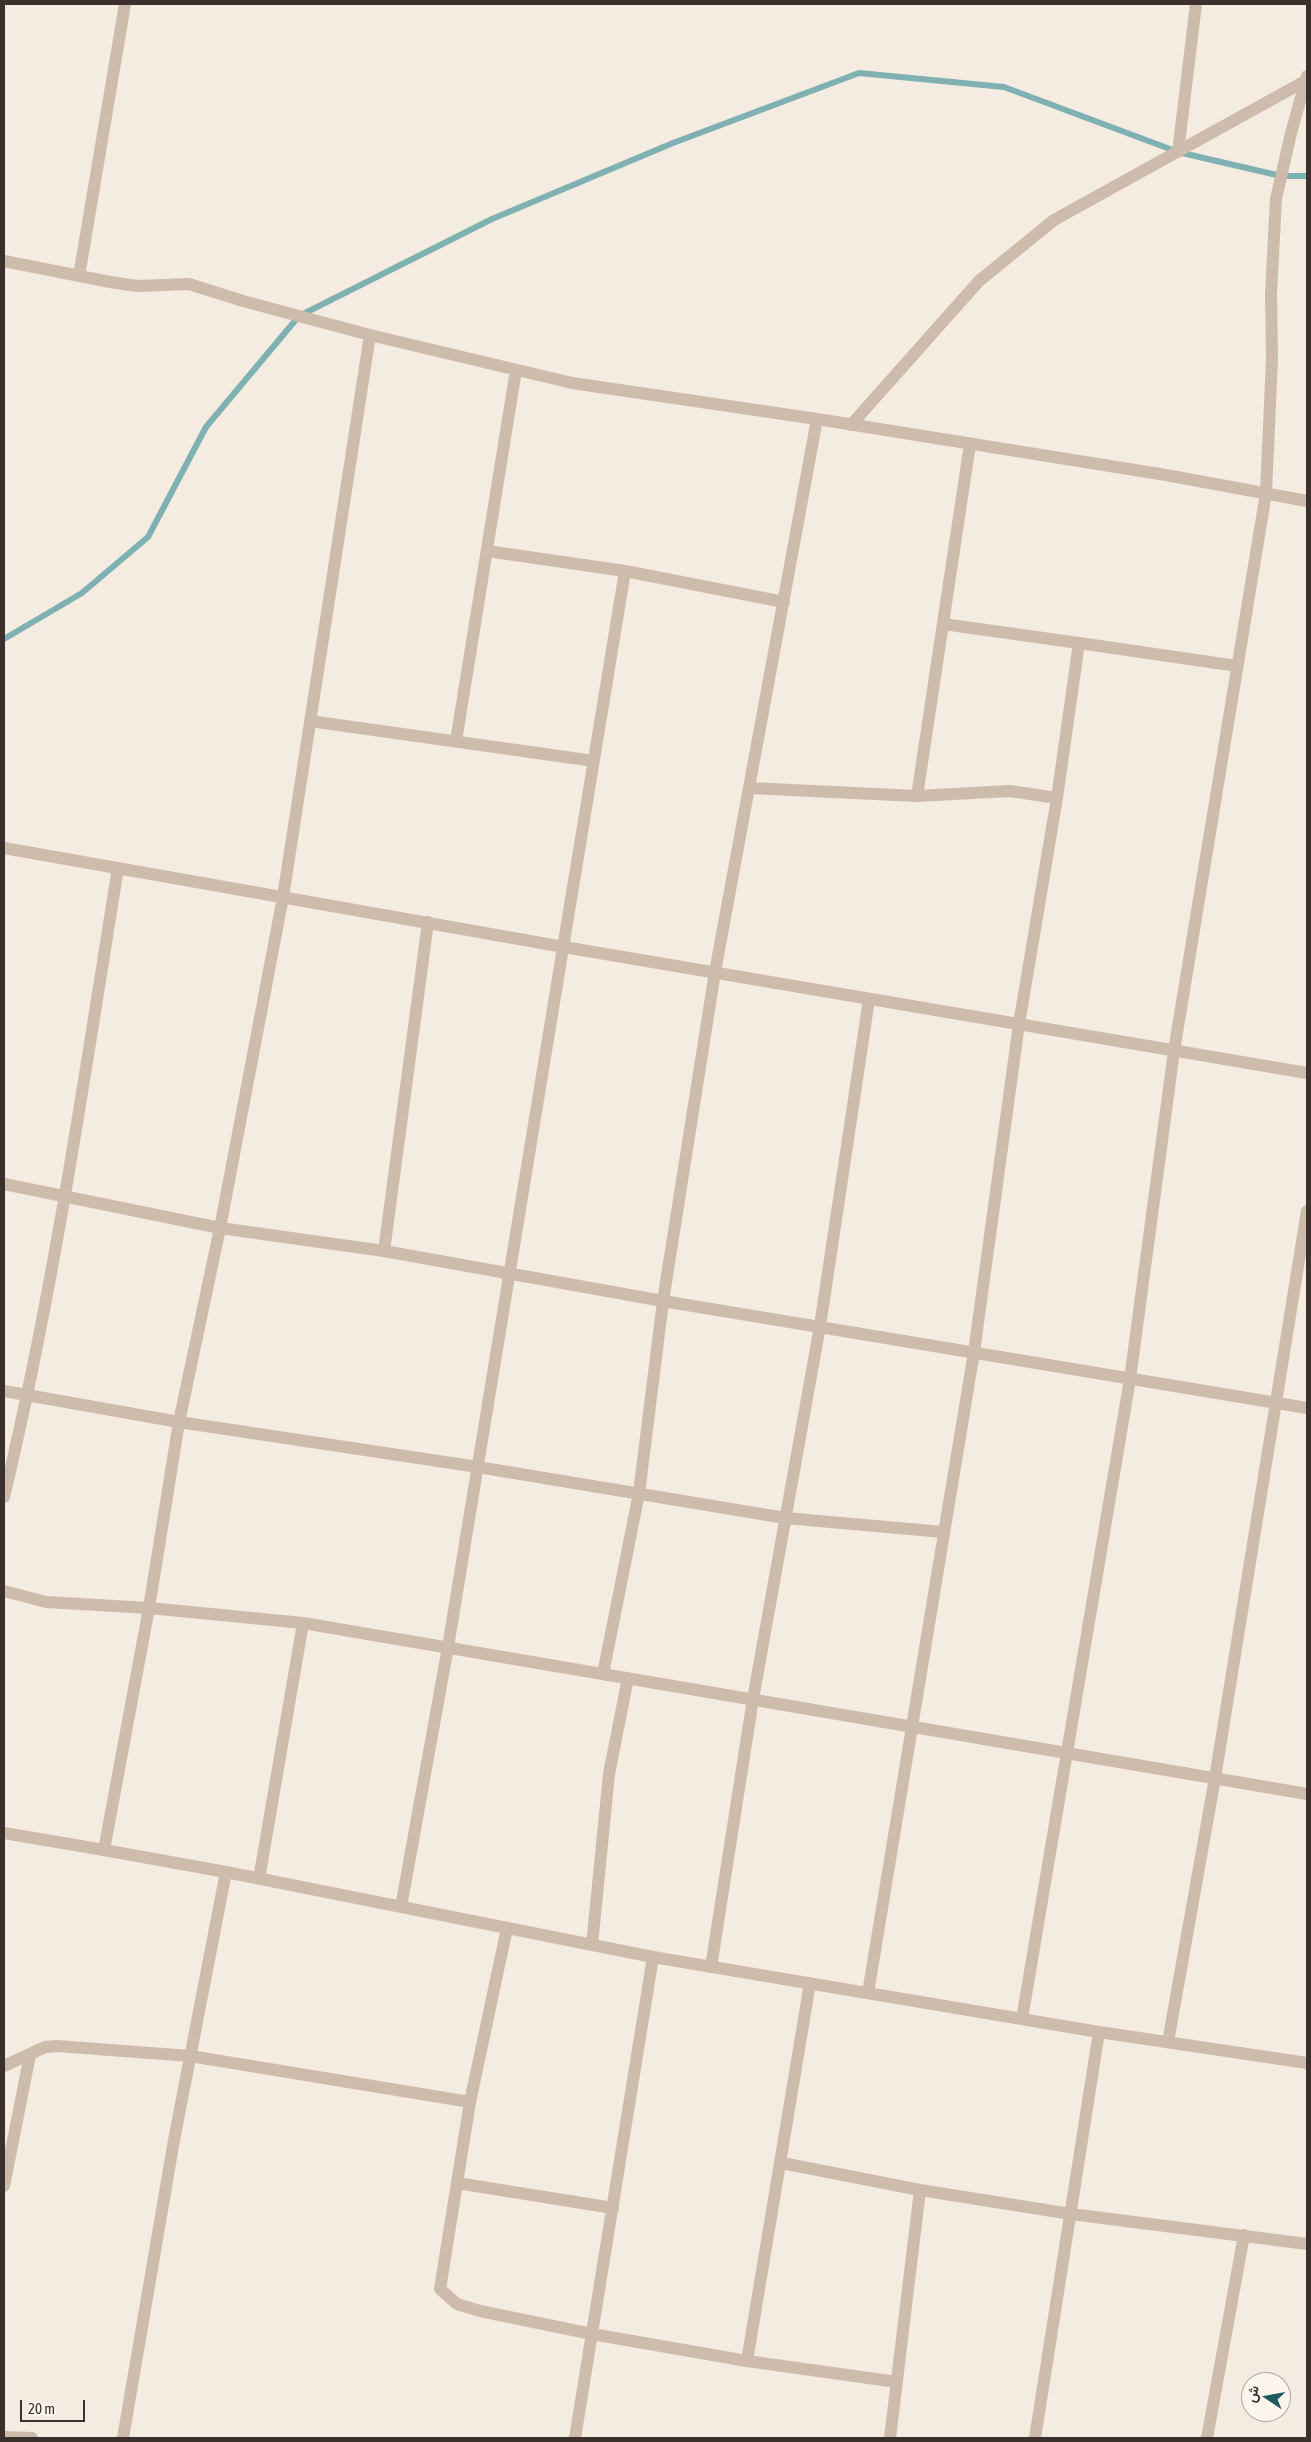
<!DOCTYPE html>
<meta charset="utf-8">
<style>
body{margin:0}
#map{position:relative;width:1311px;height:2442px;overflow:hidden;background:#f4ebe1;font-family:"Asap Condensed",Vazirmatn,sans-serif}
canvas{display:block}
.frame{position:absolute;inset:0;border:5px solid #3b302b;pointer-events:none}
.north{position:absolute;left:1241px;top:2372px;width:50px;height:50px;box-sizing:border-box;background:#fbf5ee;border:1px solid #aea6a0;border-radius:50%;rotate:282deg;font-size:14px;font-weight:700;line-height:20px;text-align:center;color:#3b302b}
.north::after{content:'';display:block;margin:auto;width:18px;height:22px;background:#1f5a5e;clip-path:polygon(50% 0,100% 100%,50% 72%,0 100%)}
.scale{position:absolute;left:20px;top:2400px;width:65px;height:22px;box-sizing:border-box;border:2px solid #3b302b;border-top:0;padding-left:6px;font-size:15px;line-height:18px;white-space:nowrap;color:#3b302b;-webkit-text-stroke:4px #fbf5ee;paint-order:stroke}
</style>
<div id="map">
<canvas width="1311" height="2442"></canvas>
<div class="frame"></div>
<div class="north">ش</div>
<div class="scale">20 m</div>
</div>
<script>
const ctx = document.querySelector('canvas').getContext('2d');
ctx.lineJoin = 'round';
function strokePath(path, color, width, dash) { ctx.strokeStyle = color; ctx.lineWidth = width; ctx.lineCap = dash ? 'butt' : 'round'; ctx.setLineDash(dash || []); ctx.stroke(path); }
strokePath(new Path2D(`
 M4,639L82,593L148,537L206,427L299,316L492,219L673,143L859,73L1004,87L1178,152L1281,176H1307`), '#7fb0b2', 6);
strokePath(new Path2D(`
 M1178,152L1196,4
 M4,261L110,282L137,286L189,284L243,301L370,335L572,383L817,419L1166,475L1307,501
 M79,276L125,4
 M851,425L979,281L1054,220L1307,80
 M487,551L625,571L784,602
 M943,624L1079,643
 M310,721L594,761
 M456,741L516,370
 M749,788L917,796L1010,791L1057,798
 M917,796L970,444
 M283,897L370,335
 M4,1184L220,1228L384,1251L663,1301L1307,1408
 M384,1251L428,922
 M4,1391L179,1422L478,1467L785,1518L943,1532
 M4,1497C54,1289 84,1078 118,868
 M4,1591L46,1602L149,1608L303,1623L1307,1794
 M603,1674L639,1493L663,1301L715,972L817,419
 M4,1833L104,1850
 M226,1872L653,1957L1099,2032L1307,2063
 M259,1879L303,1623
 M401,1907L448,1647L625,571
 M507,1928L470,2102L440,2289L457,2304L480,2311L592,2334L747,2361L897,2382
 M592,1945L609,1774L628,1678
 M711,1967L753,1699L820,1326L869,999
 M868,1993L974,1352L1019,1024L1057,798L1079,643L1237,666
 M1022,2019L1130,1379L1174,1051L1266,493L1272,358L1271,294L1276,199L1291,133L1307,76
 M1168,2042L1215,1778L1307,1211
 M4,2066L45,2047L57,2046L190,2056L470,2102
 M782,2163L920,2190L1071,2214L1307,2244
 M457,2183L613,2208
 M4,2186L30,2055
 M747,2361L810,1983
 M4,2437L32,2438
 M575,2438L653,1957
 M890,2438L920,2190
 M1035,2438L1099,2032
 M1207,2438L1244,2235`), '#cdbbac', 12);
strokePath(new Path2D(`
 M4,848L564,947L1307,1073
 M123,2438L174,2140L226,1872L104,1850L149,1608L179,1422L220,1228L283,897`), '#cdbbac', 12);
</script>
